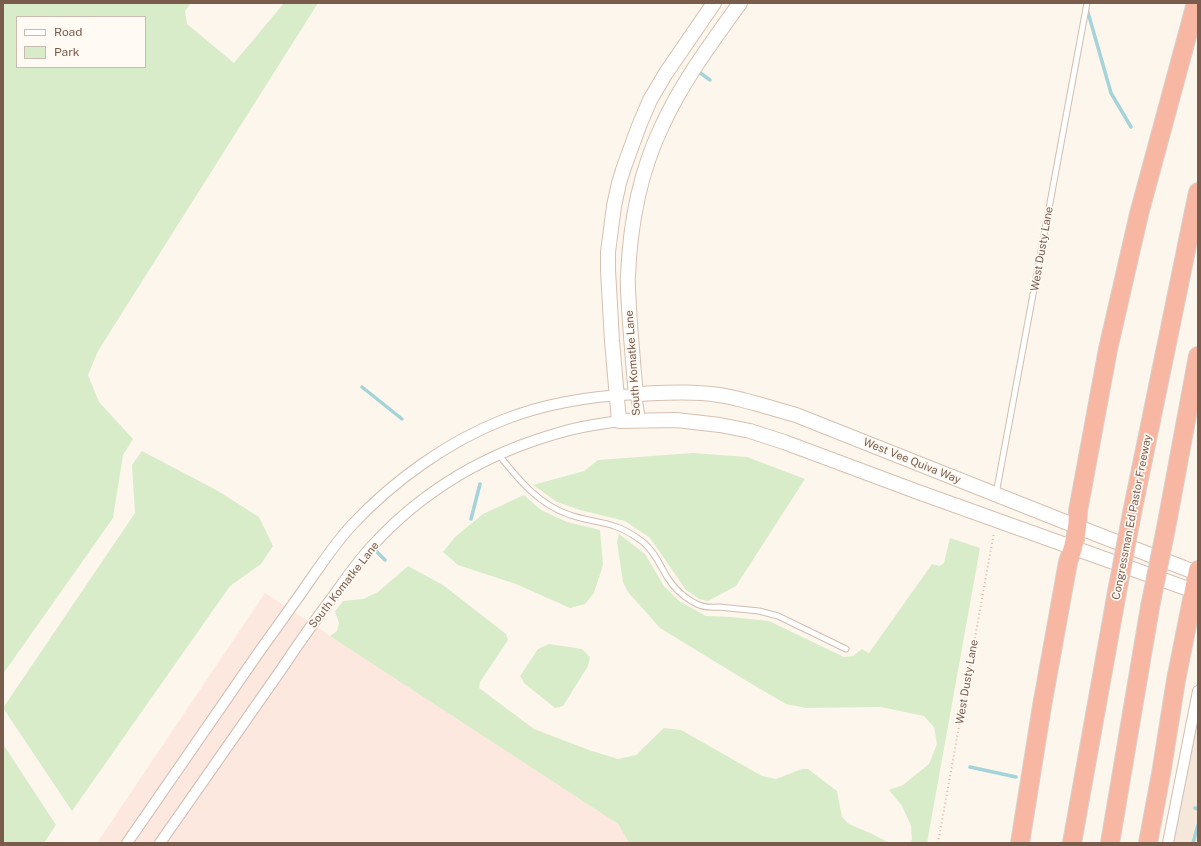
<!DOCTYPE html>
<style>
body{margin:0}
#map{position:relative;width:1201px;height:846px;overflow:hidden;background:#fdf6ec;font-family:"Public Sans",sans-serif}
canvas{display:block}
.frame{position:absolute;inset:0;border:4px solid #7a5c4d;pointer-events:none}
.legend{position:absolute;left:16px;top:16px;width:130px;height:52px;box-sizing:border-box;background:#fffaf3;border:1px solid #cabbb1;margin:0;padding:5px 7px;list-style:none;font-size:12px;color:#7a5c4d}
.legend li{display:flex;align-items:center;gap:8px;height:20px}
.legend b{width:20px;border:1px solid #cabbb1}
</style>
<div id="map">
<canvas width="1201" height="846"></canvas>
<div class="frame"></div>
<ul class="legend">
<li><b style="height:5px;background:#fff"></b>Road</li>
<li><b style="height:11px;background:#d8ecc9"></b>Park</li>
</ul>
</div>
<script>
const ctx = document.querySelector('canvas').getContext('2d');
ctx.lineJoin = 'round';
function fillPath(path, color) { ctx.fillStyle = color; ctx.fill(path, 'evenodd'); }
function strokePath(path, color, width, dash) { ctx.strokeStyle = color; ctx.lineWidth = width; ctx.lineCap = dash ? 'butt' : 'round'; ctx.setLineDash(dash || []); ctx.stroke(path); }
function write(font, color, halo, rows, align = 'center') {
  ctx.font = font + ' "Public Sans",sans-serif'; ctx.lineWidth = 3.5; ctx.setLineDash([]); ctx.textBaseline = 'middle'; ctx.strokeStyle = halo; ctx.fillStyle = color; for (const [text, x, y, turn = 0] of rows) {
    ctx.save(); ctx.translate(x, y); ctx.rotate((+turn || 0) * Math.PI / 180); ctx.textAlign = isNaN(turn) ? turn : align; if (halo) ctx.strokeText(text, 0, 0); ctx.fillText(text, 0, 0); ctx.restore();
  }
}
fillPath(new Path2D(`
 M1198,696V843H1167Z`), '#f5e8da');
fillPath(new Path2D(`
 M265,593L618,824L629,843H97Z`), '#fde8e0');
fillPath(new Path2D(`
 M3,3H191L185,11L187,24L234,63L284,3H318L98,351L88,375L99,402L133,439L123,455L113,518L3,674ZM17,17H145V67H17Z
 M142,451L218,491L259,517L273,546L261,564L230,586L72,811L3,708L135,513L132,465Z
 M693,453L747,457L805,479L736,586L708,601L699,599L686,590L650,538L625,521L580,510L557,502L533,485L584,471L598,460Z
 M524,495L541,510L567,522L600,530L603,565L594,593L585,604L570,608L516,584L458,565L443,552L455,537L483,514Z
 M619,534L645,554L664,586L679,601L706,616L731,617L769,621L844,657L853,656L862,649L869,653L932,564L940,566L944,563L950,538L980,548L927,843H910L912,839L911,826L902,806L889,790L903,785L929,764L937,744L934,727L924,716L881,707L806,708L786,704L750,683L660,628L628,592L623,582L617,542Z
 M408,566L443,585L506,634L508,640L480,682L479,688L534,729L589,750L618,759L636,755L664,728L681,730L762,776L776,779L802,769H808L837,791L842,817L849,824L870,833L890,843H629L618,824L330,636L337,631L339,623L335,611L343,601L363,599L378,592Z
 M549,644L582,649L590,657L588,666L563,706L555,708L524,683L520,676L538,649Z
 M3,744L56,825L44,843H3Z`), '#d8ecc9');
strokePath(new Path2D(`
 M1087,9L1111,93L1131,127
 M699,72L710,80
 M362,387L402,419
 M471,519L480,484
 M376,551L385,560
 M970,767L1016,777
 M1195,808L1198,809
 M1193,843L1198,825`), '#a5d3da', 3.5);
const lane = new Path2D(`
 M499,455C518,479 539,505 570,515C584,520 599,521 614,526C624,529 635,536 643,542C654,551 660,565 667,577C674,588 682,596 693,602C701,607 710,608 719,607L759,611L778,616L846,649
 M996,494L1087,3`);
const street = new Path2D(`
 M127,843C171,780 215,716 259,652C277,627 295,602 313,576C325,559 337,541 352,525C393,481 447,442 503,420C546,403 591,396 636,394L640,420
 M160,843C201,784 242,725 283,667C299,643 315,620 332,598C345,580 357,562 372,546C423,490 489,452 562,432C581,426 600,424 619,421
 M1168,843L1198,691`);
const secondary = new Path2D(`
 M714,3L666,73L650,100L639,126L624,167L619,183L614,206L608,252V270L612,341L619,421L676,420L720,425L750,431L784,442L918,492L1194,591
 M740,3C712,42 682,82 662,126C640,172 630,225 628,276C627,287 629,298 629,309C631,337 633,365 636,394C663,393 691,391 719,395C745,399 770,408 796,415L1078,527L1197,573`);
const highway = new Path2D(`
 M1132,513L1198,192
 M1166,528L1198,356
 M1020,843L1042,706L1068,562C1075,545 1078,530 1078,511L1108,349L1139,214L1196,3
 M1072,843L1117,592
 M1110,843L1150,607
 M1148,843L1161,774L1176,680L1198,570`);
strokePath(lane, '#d1beb0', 7);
strokePath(street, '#d1beb0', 12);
strokePath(secondary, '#d6c0b0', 16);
strokePath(highway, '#dad1cd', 20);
strokePath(new Path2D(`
 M938,843L994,532`), '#d9b8a5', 2, [1, 3]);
strokePath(lane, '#fff', 5);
strokePath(street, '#fff', 10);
strokePath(secondary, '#fff', 14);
strokePath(highway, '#f7b7a3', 18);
const highwayBridge = new Path2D(`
 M1117,592L1132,513
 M1150,607L1166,528`);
strokePath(highwayBridge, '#dad1cd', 20, []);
strokePath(highwayBridge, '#f7b7a3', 18);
write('11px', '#7a5c4d', '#fffaf3', [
 ["West Dusty Lane",1042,249,-80],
 ["South Komatke Lane",633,363,-94],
 ["West Vee Quiva Way",912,461,22],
 ["Congressman Ed Pastor Freeway",1132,517,-79],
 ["South Komatke Lane",344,585,-52],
 ["West Dusty Lane",967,682,-80]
]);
</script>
